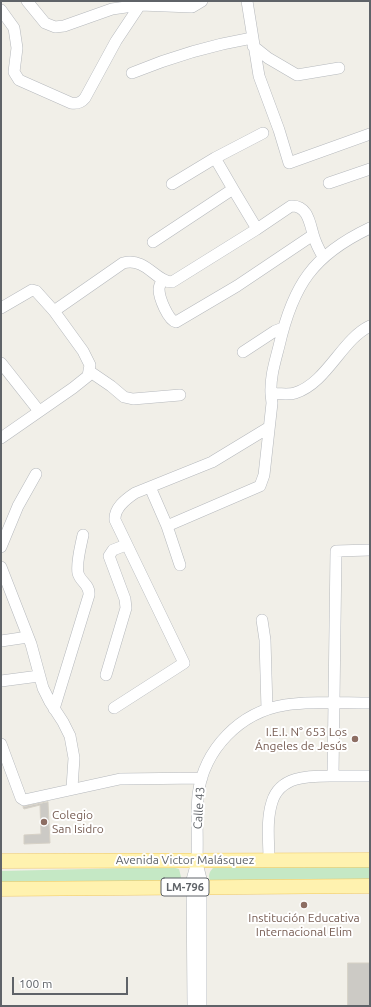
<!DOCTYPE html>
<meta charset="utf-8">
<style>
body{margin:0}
#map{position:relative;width:371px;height:1007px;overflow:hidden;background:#f1efe8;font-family:Ubuntu,sans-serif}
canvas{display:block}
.frame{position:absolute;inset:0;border:2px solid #5f6368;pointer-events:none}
.scale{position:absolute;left:12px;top:977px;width:116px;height:18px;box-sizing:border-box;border:2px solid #5f6368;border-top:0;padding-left:5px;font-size:12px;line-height:14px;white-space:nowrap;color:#5f6368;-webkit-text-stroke:3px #fff;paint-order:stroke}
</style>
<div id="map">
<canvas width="371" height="1007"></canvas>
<div class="frame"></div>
<div class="scale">100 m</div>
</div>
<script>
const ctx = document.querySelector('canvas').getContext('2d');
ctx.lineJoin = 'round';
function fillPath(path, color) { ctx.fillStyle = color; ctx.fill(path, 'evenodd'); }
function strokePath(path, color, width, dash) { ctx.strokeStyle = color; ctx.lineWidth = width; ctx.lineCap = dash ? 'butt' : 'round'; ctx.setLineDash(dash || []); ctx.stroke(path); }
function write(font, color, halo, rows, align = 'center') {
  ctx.font = font + ' Ubuntu,sans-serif'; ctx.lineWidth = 4; ctx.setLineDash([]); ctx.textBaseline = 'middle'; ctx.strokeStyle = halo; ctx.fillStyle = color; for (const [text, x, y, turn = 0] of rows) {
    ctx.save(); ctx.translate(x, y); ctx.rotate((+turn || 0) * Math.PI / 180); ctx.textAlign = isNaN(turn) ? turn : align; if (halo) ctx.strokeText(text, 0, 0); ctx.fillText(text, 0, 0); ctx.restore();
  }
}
fillPath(new Path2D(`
 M370,865V883L210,881C208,875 209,872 214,867Z
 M172,867L179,869L181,877L179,882L1,885V871Z`), '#c5e8c5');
const building = new Path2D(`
 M48,802L50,843L24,844V835L41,834L40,805L24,809L23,807Z
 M348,963H370V1006H348Z`);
fillPath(building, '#cccac5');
strokePath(building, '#d6d1c6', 1);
const minor = new Path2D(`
 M27,1L45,23L55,27L64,26L112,9L140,5L192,7L202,1
 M247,1L259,76L279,130L289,163L370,134
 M1,10L14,28L17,48L14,72L19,80L71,103C77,104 81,103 85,98L116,41L140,5
 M253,46L268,58L297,75L339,68
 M132,73C171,57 211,45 252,38
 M215,158L263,133
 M329,183L370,169
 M172,184L215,158L233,189
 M370,228C313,255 293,285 279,346C275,362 270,377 271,394C278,393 289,395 295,393C327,383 342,339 370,326
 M153,242L233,189L257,229
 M162,280C161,283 159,286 159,289C159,298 168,320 176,322L237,286L313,235
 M1,308L32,290L36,291L54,311L83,351L90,365L88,376L73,388L1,438
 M54,311L123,263C147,257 155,282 172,282L257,229L291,206C310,205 310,228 315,240C317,246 320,251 323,257
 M243,352L275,331L283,328
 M1,363L39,411
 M89,371L111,386L124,397L133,399L180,395
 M150,487L167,526L180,565
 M167,526L260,486L264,475L272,403L271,394
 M1,547L18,506L36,474
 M1,567L31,644L43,688L50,702L63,722L70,736L74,758L72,788
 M262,620L265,640L267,709
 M1,641L28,637
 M106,675L126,608L125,599L109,556L113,550L126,545
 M1,681L39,676
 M114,708L184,663L115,520C114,508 126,499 135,493L212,462L268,428
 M54,709L89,595C90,584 80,582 78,573C76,563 81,545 83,535
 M1,744L21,798L24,800L120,779L202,778
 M333,776L336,551L370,550
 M269,860C269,842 266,821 272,802C280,775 310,776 333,776C346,776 358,776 370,776
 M197,863L201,879V1006
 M193,1006L192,880C194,873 196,866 197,859C198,838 196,816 198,795C204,749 240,712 285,705C312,701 342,703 370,703`);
const major = new Path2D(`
 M1,861L370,860
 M1,889L370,886`);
strokePath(minor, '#b5b8bc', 12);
strokePath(major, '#f2c960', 15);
strokePath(minor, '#fff', 11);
strokePath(major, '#fff2af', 14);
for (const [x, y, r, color] of [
 [355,739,4,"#8d6e63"],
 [44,822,4,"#8d6e63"],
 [304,905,4,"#8d6e63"]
]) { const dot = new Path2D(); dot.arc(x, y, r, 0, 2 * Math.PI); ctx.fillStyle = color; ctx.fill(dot); strokePath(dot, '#fff', 1.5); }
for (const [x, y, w] of [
 [185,887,48]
]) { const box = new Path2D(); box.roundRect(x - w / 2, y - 9, w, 18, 3); ctx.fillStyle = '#fff'; ctx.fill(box); strokePath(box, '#5f6368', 1); }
write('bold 11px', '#5f6368', null, [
 ["LM-796",185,887]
]);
write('12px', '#785e54', '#fff', [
 ["I.E.I. N° 653 Los",347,732],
 ["Ángeles de Jesús",347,746],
 ["Colegio",52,815,"left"],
 ["San Isidro",52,829,"left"],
 ["Institución Educativa",304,918,"center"],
 ["Internacional Elim",304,932,"center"]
], 'right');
write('12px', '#5f6368', '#fff', [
 ["Calle 43",199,808,-86],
 ["Avenida Victor Malásquez",185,860]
]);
</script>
